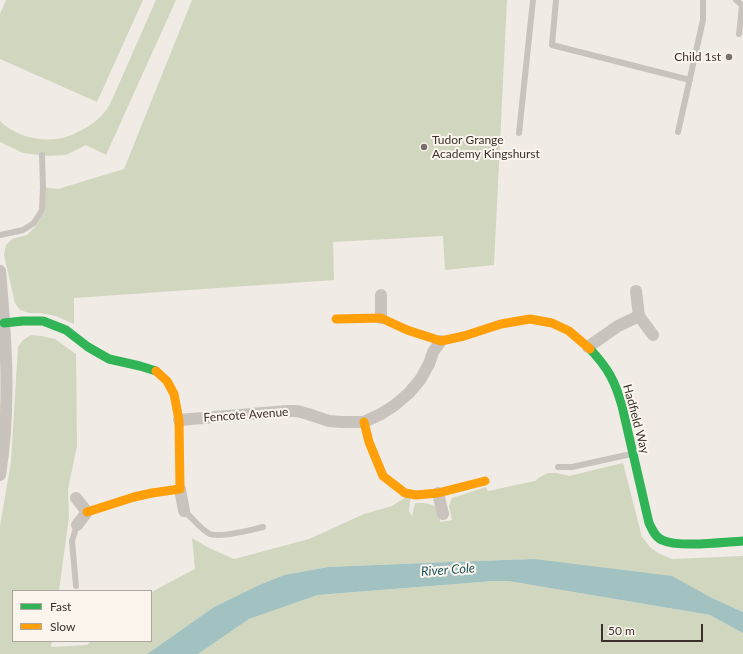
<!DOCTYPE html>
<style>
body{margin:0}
#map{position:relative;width:743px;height:654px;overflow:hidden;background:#f0ebe5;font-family:Lato,sans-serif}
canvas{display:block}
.legend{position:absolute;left:12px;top:590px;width:140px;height:52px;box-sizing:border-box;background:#fbf5ee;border:1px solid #aea6a0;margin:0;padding:5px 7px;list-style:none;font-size:12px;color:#3b302b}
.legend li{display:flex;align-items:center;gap:8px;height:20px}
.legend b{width:20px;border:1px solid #aea6a0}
.scale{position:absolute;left:601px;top:624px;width:102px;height:18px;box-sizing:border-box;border:2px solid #3b302b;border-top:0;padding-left:5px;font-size:12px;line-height:14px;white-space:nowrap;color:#3b302b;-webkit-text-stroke:3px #fbf5ee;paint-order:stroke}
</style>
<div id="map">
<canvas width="743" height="654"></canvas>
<ul class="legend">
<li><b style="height:5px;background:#30b455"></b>Fast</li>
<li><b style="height:5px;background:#ff9f0a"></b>Slow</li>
</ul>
<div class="scale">50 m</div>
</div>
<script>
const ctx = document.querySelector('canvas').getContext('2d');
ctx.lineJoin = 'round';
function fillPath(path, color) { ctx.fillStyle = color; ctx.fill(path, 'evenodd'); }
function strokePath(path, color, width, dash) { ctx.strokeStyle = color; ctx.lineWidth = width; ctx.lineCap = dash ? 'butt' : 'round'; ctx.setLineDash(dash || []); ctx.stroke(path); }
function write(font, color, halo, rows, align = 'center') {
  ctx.font = font + ' Lato,sans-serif'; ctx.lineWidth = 4; ctx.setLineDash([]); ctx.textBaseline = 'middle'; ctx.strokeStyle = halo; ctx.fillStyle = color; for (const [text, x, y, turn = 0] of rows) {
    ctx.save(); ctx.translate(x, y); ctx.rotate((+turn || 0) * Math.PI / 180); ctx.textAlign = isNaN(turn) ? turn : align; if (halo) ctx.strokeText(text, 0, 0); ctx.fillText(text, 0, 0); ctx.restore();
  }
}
fillPath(new Path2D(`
 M6,0H143L97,102L0,59V14Z
 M156,0H176L106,155L86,145L66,155L48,156L23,153L0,142V121C17,138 46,144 69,136C73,135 77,132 80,131C88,127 97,121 103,114C106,111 109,106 111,102Z
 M192,0H507L494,265L445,270L443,236L333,242L334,280L74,298V324L56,316L40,313H29L20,310L15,303L4,255L6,245L12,239L27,235L36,226L45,211L43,187L58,189L124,169Z
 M31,335L42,336L55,339L76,354L77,446L68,489L69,517L59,591H13V641H52L51,647L87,645L91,641H151V593L157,589L195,569L192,538L209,548L234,559L309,539L364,514L392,506L411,494L409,511L412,516L415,503C424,503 435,502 439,512C440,515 440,519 440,522L452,520L449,506L452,498L486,487L488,491L535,481L540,477L548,473H557L569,476L623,463L642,537L650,547L658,553L672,559L743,556V612L710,597L534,559L448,562L328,567L284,575L259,585L214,607L147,654H0V526L11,462L18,347L23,340Z
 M494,581H508L710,615L739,631L743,633V654H198L249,619L318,595Z`), '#d1d6bf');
fillPath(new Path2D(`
 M534,559L672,576L710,597L743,612V633L739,631L710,615L508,581H494L318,595L249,619L198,654H147L214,607L259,585L284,575L328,567L448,562Z`), '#a1c2c1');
strokePath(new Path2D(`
 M556,0L552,45L690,80
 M736,0L743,6
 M739,34L742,6
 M678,132L703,20V0
 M519,133L533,0
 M0,235L23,230L34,223L42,210L43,187L42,155
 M558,467H572L631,454
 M184,511C192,517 201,530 210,534C221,538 251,530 263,527
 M76,586L72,541L77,525`), '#c9c3be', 6);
strokePath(new Path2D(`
 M0,271C6,338 11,407 0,475
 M636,291L639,316L653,335
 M381,295V318
 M588,347L618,326L639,316
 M179,420L287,411H297L308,414L329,421L342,422H364L381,414L395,405L409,393L420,380L429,364L433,352L441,341
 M180,489L184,511
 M438,493L443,514
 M76,498L87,512L77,525`), '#c9c3be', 12);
strokePath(new Path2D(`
 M4,323L23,321H43L66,330L88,347L109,359L140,366L156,371
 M590,349C608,368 615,381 622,406L649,523C652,529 655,537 662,540C678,548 724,542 743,541`), '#30b455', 9);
strokePath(new Path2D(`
 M336,319L381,318L407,330L441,341L464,336L501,324L530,319L552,323L569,331L590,349
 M364,422L369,442L383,476L405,493L416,495L438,493L485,481
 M87,512L134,497L152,493L180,489L179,420L174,394L167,381L156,371`), '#ff9f0a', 9);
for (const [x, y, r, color] of [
 [729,57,4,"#7a716c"],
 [424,147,4,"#7a716c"]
]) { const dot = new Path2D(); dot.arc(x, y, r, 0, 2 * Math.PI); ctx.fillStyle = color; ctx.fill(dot); strokePath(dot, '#fbf5ee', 1.5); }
write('12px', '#3b302b', '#fbf5ee', [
 ["Child 1st",721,57],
 ["Tudor Grange",432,140,"left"],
 ["Academy Kingshurst",432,154,"left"]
], 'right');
write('12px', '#3b302b', '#fbf5ee', [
 ["Fencote Avenue",246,415,-4],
 ["Hadfield Way",636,419,75]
]);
write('italic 13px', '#1f5a5e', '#fbf5ee', [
 ["River Cole",448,570,-4]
]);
</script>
